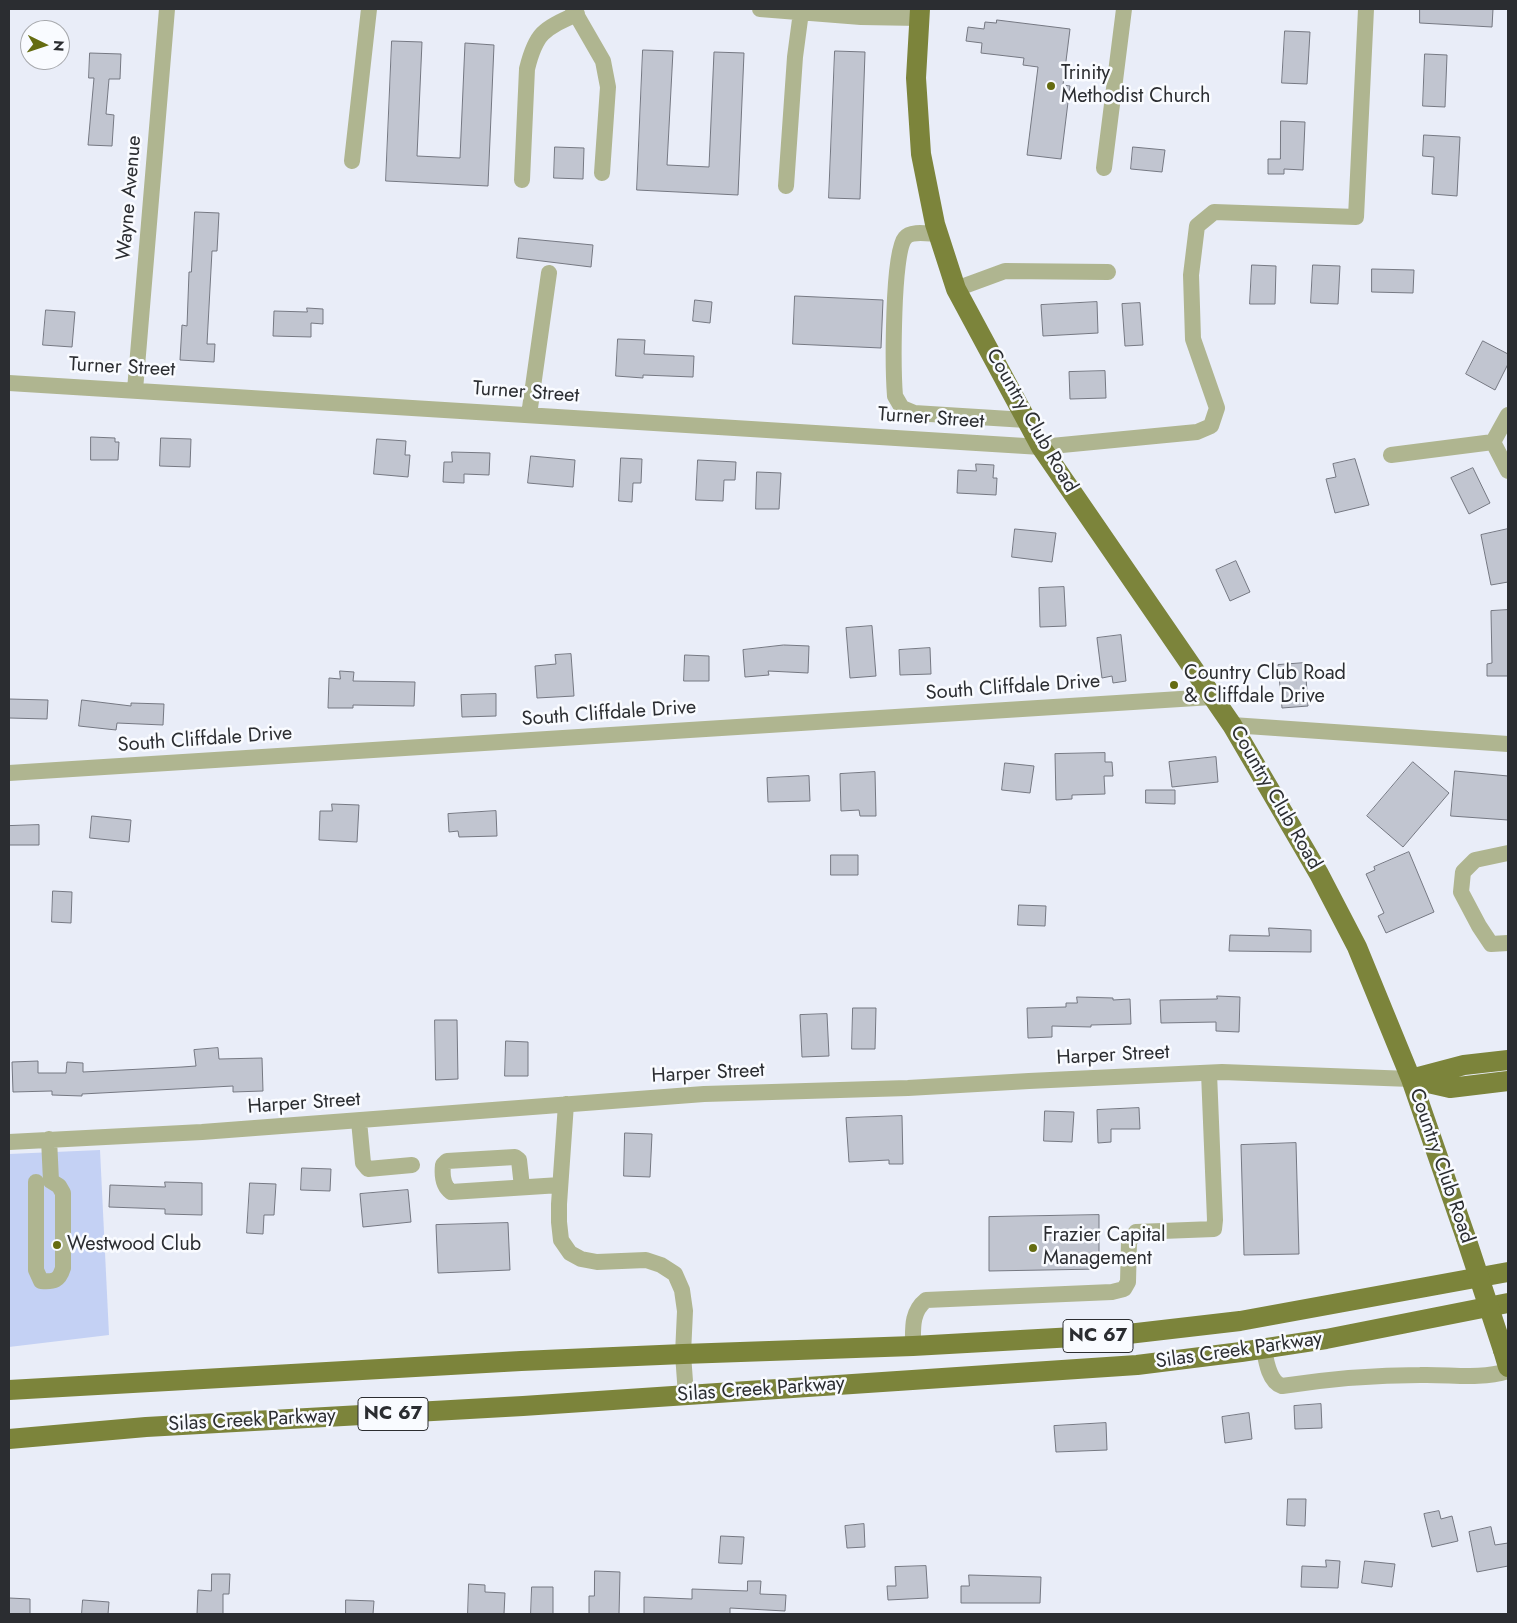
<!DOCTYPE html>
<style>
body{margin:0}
#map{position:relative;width:1517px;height:1623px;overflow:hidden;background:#e9edf8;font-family:Jost,sans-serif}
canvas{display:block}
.frame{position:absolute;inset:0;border:10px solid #2b2d31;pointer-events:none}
.north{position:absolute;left:20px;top:20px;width:50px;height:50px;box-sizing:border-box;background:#f9fbff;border:1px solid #a7a9ad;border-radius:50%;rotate:94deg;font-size:14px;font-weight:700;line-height:20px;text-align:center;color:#2b2d31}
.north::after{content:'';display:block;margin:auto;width:18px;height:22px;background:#656c11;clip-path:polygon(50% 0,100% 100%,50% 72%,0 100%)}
</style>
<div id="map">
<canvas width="1517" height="1623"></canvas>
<div class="frame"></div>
<div class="north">N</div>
</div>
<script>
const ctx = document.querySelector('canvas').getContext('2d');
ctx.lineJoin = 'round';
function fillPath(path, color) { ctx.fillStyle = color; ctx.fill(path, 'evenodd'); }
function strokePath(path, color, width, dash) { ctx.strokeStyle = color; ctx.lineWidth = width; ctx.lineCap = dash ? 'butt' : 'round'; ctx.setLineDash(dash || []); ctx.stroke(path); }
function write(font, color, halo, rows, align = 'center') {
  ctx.font = font + ' Jost,sans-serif'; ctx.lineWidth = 5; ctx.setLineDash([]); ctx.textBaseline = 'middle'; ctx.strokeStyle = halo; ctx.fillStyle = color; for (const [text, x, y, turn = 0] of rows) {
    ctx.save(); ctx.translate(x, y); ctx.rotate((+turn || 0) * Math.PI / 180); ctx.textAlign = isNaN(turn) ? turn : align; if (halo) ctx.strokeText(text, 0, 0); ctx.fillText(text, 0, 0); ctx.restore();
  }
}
fillPath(new Path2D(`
 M100,1150L109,1335L9,1347V1154Z`), '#c4d1f4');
const building = new Path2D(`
 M1420,9H1493L1492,27L1420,23Z
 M997,20L1070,29L1063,85L1070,86L1061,159L1027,155L1038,67L1023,65L1024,58L981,53L982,43L966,41L968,27L984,29L985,22L996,23Z
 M1285,31L1310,32L1307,84L1282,83Z
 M392,41L422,42L417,156L460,158L465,43L494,45L488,186L386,181Z
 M643,50L673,51L667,165L709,167L714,52L744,53L738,195L637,190Z
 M835,51L865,52L860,199L829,198Z
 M90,53L121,54L120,79H109L106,114L114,115L112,146L88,145L94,78H89Z
 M1425,54L1447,55L1445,107L1423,106Z
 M1281,121L1305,122L1303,170L1284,169V174H1268V159H1280Z
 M1424,135L1460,137L1457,196L1432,194L1434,157L1423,156Z
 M555,147L584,148L583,179L554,178Z
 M1133,147L1165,150L1162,172L1131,169Z
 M195,212L219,213L217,251H212L207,344H215L214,362L180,360L182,325L187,326L189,272H191Z
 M519,238L593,245L591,267L517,258Z
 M1252,265L1276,266L1275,304H1250Z
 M1313,265L1340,266L1338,304L1311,303Z
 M1372,269L1414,270L1413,293L1372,292Z
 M795,296L883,300L881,348L793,344Z
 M695,300L712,302L710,323L693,321Z
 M1097,302L1098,333L1043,336L1041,305Z
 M1140,303L1143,345L1125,346L1122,304Z
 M307,308L323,309V324L311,323V337L273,336L274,311L307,312Z
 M46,310L75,312L72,347L43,345Z
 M618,339L645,340L644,354L694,356L693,377L643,375V378L616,376Z
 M1483,341L1508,354V364L1495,390L1466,374Z
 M1105,371L1106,398L1070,399L1069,372Z
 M91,437L115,438V442H119L118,460H91Z
 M161,438L191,439L190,467L160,466Z
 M377,439L406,441L405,455H410L408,477L374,474Z
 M452,452L490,453L489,475L464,474V483L443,482L444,462H452Z
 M531,456L575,460L573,487L528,483Z
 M621,458L642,459L641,483H633L632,502L619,501Z
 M1355,459L1369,505L1335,513L1326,479L1336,477L1333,464Z
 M698,460L736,462L735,480H724L723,501L696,500Z
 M976,464L994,465L993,478H997L996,495L957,493L958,470L976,471Z
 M1473,468L1490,503L1469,514L1451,478Z
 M757,472L781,473L779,509H756Z
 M1015,529L1056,533L1052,562L1012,557Z
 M1508,529V582L1491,585L1481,535Z
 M1236,561L1250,592L1230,601L1216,570Z
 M1064,587L1066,626L1040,627L1039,588Z
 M1508,610V676H1487V664L1492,663L1491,611Z
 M872,626L876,676L850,678L846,628Z
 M1121,635L1126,681L1113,683L1112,676L1102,678L1097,638Z
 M784,645L809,646L808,673L768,671L769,675L745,677L743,650Z
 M930,648L931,674L900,675L899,650Z
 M571,654L574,696L537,698L535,666L556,664L555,655Z
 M685,655L709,656V681H684Z
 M1305,663L1308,706L1282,708L1278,665Z
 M340,671L354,672L353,681L415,682L414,706L353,705V708H328L329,678L340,679Z
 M496,694V716L462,717L461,695Z
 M9,699L48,700L47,719L9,718Z
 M82,700L131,706V703L164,704L163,725L117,723L116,730L79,726Z
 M1105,753V762H1112L1113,776H1104L1105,794L1072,795V799L1056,800L1055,754Z
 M1216,757L1218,782L1172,787L1169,762Z
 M1413,762L1449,793L1403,847L1367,816Z
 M1005,763L1034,766L1030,793L1002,790Z
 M1455,771L1508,776V820L1451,816Z
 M875,772L876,816H860L859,810L841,811L840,774Z
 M809,776L810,801L768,802L767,778Z
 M1146,790H1175V804L1146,803Z
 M332,804L359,805L357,842L319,840L320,811H332Z
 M496,811L497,836L459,837L458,831L449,832L448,814Z
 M92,816L131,820L129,842L90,838Z
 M39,825V845H9V826Z
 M1409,852L1434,912L1386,933L1378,916L1384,913L1366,874L1375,870L1374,867Z
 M831,855H858V875H831Z
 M53,891L72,892L71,923L52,922Z
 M1019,905L1046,906L1045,926L1018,925Z
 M1269,928L1311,930V952L1229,951L1230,935L1269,936Z
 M1217,996L1240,997L1239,1032L1216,1031V1022L1161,1023L1160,1000L1217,999Z
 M1077,997L1113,998V1000L1130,999L1131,1024L1091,1025V1027L1052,1026V1037L1028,1038L1027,1008L1066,1007V1003H1077Z
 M853,1008H876L875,1049H852Z
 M827,1014L829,1056L802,1057L800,1015Z
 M435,1020H457L458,1079L436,1080Z
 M506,1041L528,1042V1076H505Z
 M218,1048L219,1059L262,1058L263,1091L233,1092V1086L82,1094V1096L52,1095V1091L13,1092L12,1062L38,1061V1073H66L67,1062L83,1063V1072L182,1067L196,1066L194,1050Z
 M1139,1108L1140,1129H1111V1142L1098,1143L1097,1110Z
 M1045,1111L1074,1112L1072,1142L1044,1141Z
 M902,1116L903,1164H889V1160L849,1162L846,1118Z
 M625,1133L652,1134L650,1177L624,1176Z
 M1296,1143L1299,1254L1244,1255L1241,1145Z
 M302,1168L331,1169L330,1191L301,1190Z
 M165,1182L202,1183V1215L165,1214V1209L109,1207L110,1185L165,1187Z
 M250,1183L276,1184L274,1215H264L263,1234L247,1233Z
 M408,1190L411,1222L363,1227L360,1194Z
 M1099,1215V1269L989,1271V1217Z
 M508,1223L510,1270L438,1273L436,1225Z
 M1321,1404L1322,1428L1295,1429L1294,1406Z
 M1249,1413L1252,1439L1225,1443L1222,1417Z
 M1106,1423L1107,1450L1056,1452L1054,1426Z
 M1288,1499H1306L1305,1526L1287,1525Z
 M1439,1511L1441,1519L1452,1516L1458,1541L1432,1547L1424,1514Z
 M864,1524L865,1547L847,1548L845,1526Z
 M1491,1527L1495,1545L1508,1543V1566L1477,1572L1469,1532Z
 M721,1536L744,1537L742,1564L719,1563Z
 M1326,1560L1340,1561L1338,1588L1301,1587L1302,1566L1326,1567Z
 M1365,1561L1395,1564L1392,1587L1362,1583Z
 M926,1566L928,1598L888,1600L887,1586H896L895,1567Z
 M595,1571L620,1572L619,1614H589V1596H594Z
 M212,1574H230L229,1594H223V1614H197L198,1590L211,1591Z
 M969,1575L1041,1577L1040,1603H961V1586H969Z
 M748,1581H761L760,1594L786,1595L785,1611L730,1608V1614H644V1597L692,1599V1589L747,1591Z
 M469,1584L485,1585V1592L505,1593L504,1614H468Z
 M532,1587H553V1614H531Z
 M9,1598L30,1599V1614H9Z
 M83,1600L109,1602L108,1614H82Z
 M346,1600L374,1601L373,1614H346Z`);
fillPath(building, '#c1c5d0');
strokePath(building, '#757882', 1);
strokePath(new Path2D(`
 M573,9L603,61L608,87L602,173
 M760,9L861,17L920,18
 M352,161L369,9
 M1104,168L1124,9
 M522,180L527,69C536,32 544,29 577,14
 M786,186L795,57L801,12
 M938,234C929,234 911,230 905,238C892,253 893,371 895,396L902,408L914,413L1026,420
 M956,289L1005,271L1108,272
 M9,383L1041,447L1197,432L1211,426L1217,408L1193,339L1191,275L1197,226L1214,212L1356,217L1366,9
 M135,390L167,9
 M529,415L549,273
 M1508,415L1493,442L1508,471
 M1391,455L1493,442
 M1232,725L1508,744
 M9,773L1212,697
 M1508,853L1475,860L1463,872L1461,892L1479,926L1491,944L1508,943
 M566,1104L559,1204V1222L561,1240L570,1253L581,1259L597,1262L646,1260L661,1265L675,1274L682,1290L685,1311L683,1354L686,1395
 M359,1121L363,1163L368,1169L412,1165
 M9,1142L202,1132L704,1094L908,1088L1029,1081L1222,1072L1411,1079
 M36,1182V1270L41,1281C54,1282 59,1281 63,1268V1193L59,1186L51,1181L49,1139
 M522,1187L519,1160L515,1157L447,1161L443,1165C442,1174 443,1186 451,1192L560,1185
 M913,1346C913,1329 911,1312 926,1300L1112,1292L1124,1289L1128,1282L1129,1242L1136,1232L1214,1229L1215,1220L1209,1073
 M1264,1349C1266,1361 1269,1382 1282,1386C1328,1379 1374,1375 1420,1375C1451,1374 1478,1380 1508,1371`), '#afb590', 16);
strokePath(new Path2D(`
 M920,9L916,78L921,154L935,224L956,289L1041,447L1232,725L1319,874L1357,947L1411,1079L1466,1238
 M1411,1079L1464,1065L1508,1060
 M1415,1080L1450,1088L1508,1081
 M1503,1350L1508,1367
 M9,1390L521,1361L683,1354L913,1346L1128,1334L1240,1321L1508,1272
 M9,1439L146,1427L523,1406L1137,1365L1241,1352L1326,1339L1508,1303`), '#7c843b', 20);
strokePath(new Path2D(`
 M1466,1238L1503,1350`), '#7c843b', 20);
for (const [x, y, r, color] of [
 [1051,86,5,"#656c11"],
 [1174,685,5,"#656c11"],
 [57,1245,5,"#656c11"],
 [1033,1248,5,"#656c11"]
]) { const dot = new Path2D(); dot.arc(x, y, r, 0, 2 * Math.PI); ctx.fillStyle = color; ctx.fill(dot); strokePath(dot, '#f9fbff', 2); }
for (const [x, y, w] of [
 [1098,1336,70],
 [393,1414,70]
]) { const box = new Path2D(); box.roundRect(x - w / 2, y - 16.5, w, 33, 4); ctx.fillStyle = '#f9fbff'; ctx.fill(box); strokePath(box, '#2b2d31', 1); }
write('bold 19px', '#2b2d31', null, [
 ["NC 67",1098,1336],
 ["NC 67",393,1414]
]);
write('20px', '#2b2d31', '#f9fbff', [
 ["Trinity",1061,74],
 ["Methodist Church",1061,97],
 ["Country Club Road",1184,674],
 ["& Cliffdale Drive",1184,697],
 ["Frazier Capital",1043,1236],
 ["Management",1043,1259],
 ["Westwood Club",67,1245]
], 'left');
write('20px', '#2b2d31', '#f9fbff', [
 ["Wayne Avenue",130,198,-85],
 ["Turner Street",122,368,3],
 ["Turner Street",526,393,4],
 ["Turner Street",931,419,4],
 ["Country Club Road",1031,421,60],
 ["South Cliffdale Drive",1013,688,-4],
 ["South Cliffdale Drive",609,714,-4],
 ["South Cliffdale Drive",205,740,-4],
 ["Country Club Road",1275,798,60],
 ["Harper Street",1113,1056,-3],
 ["Harper Street",708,1074,-3],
 ["Harper Street",304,1104,-4],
 ["Country Club Road",1441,1166,71],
 ["Silas Creek Parkway",1239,1351,-8],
 ["Silas Creek Parkway",761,1390,-4],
 ["Silas Creek Parkway",252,1421,-3]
]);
</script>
